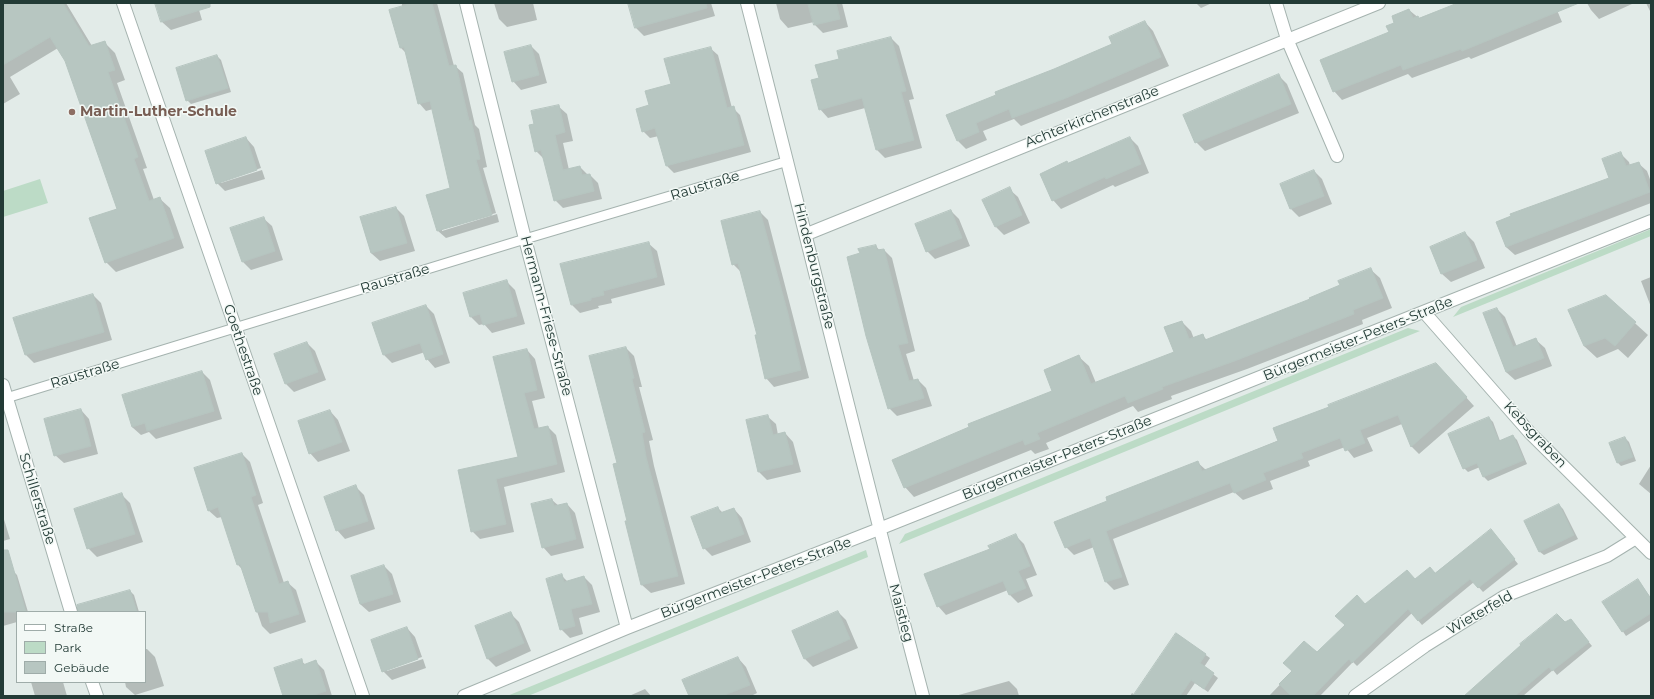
<!DOCTYPE html>
<meta charset="utf-8">
<style>
body{margin:0}
#map{position:relative;width:1654px;height:699px;overflow:hidden;background:#e2ebe8;font-family:Montserrat,sans-serif}
canvas{display:block}
.frame{position:absolute;inset:0;border:4px solid #233b36;pointer-events:none}
.legend{position:absolute;left:16px;top:611px;width:130px;height:72px;box-sizing:border-box;background:#f2f8f5;border:1px solid #9faca9;margin:0;padding:5px 7px;list-style:none;font-size:12px;color:#233b36}
.legend li{display:flex;align-items:center;gap:8px;height:20px}
.legend b{width:20px;border:1px solid #9faca9}
</style>
<div id="map">
<canvas width="1654" height="699"></canvas>
<div class="frame"></div>
<ul class="legend">
<li><b style="height:5px;background:#fff"></b>Straße</li>
<li><b style="height:11px;background:#bcdbc6"></b>Park</li>
<li><b style="height:11px;background:#b7c6c1"></b>Gebäude</li>
</ul>
</div>
<script>
const ctx = document.querySelector('canvas').getContext('2d');
ctx.lineJoin = 'round';
function fillPath(path, color) { ctx.fillStyle = color; ctx.fill(path, 'evenodd'); }
function strokePath(path, color, width, dash) { ctx.strokeStyle = color; ctx.lineWidth = width; ctx.lineCap = dash ? 'butt' : 'round'; ctx.setLineDash(dash || []); ctx.stroke(path); }
function write(font, color, halo, rows, align = 'center') {
  ctx.font = font + ' Montserrat,sans-serif'; ctx.lineWidth = 3; ctx.setLineDash([]); ctx.textBaseline = 'middle'; ctx.strokeStyle = halo; ctx.fillStyle = color; for (const [text, x, y, turn = 0] of rows) {
    ctx.save(); ctx.translate(x, y); ctx.rotate((+turn || 0) * Math.PI / 180); ctx.textAlign = isNaN(turn) ? turn : align; if (halo) ctx.strokeText(text, 0, 0); ctx.fillText(text, 0, 0); ctx.restore();
  }
}
fillPath(new Path2D(`
 M40,179L48,203L3,217V191Z
 M1651,229V236L1453,317L1461,307Z
 M1408,328L1420,331L899,544L905,534Z
 M866,550L868,557L528,696H507Z`), '#bcdbc6');
fillPath(new Path2D(`
 M3,3H66L92,46L105,43L115,53L125,80L117,83L147,168L143,169L154,200L159,198L170,208L184,248L116,272L106,262L119,210L66,60L58,48L10,77L20,94L3,104Z
 M156,3H197L202,20L171,30L162,22Z
 M402,3H437L454,66H455L463,73L475,125L479,129L487,167L483,168L496,213L442,229V231L497,214L499,222L446,238L438,231L451,188L433,109L426,111L419,103L407,54L401,48Z
 M494,3H533L537,20L507,27L499,19Z
 M629,3H711L715,16L644,36L636,28Z
 M776,3H842L848,27L823,33L815,25L814,22L788,28L780,19Z
 M1196,3H1212L1201,8Z
 M1460,3H1554L1562,22L1471,59L1469,57L1412,78L1408,74L1342,100L1334,91L1409,10L1420,19Z
 M1587,3H1632V4L1599,19L1591,10Z
 M1646,3H1651V13Z
 M1145,22L1153,31L1169,66L1133,81L1021,126L1014,119L983,131L987,140L966,149L958,141L998,95L1113,44Z
 M891,38L899,46L914,99L909,100L922,148L885,158L877,150L865,108L828,118L820,109V78L841,59Z
 M531,46L539,54L547,83L521,90L513,81Z
 M710,48L718,55L732,108H733L740,115L751,152L674,173L667,166L659,136L650,138L643,131L650,106Z
 M217,56L221,60L231,92L191,104L187,100Z
 M1279,76L1287,84L1299,113L1205,151L1196,142Z
 M558,106L567,114L573,141L563,143L569,170L580,167L588,175H590L598,183L602,199L563,208L555,200L544,159L536,151V124Z
 M246,138L254,147L261,168L221,181V183L262,170L265,179L225,191L217,183Z
 M1130,138L1138,146L1149,173L1115,187L1113,185L1061,209L1053,200L1068,164Z
 M1620,153L1629,162L1630,166L1638,163L1647,171L1651,182V203L1515,255L1506,247L1497,222L1611,178Z
 M1314,171L1322,179L1332,204L1299,217L1291,209Z
 M1009,189L1018,197L1030,223L1004,235L996,227L984,200Z
 M396,208L404,216L415,251L380,261L371,253L361,218Z
 M951,211L959,219L970,246L935,259L927,251Z
 M760,212L768,220L809,378L774,387L766,378L758,335L742,273L733,264Z
 M263,218L272,226L283,260L251,270L243,262L231,229Z
 M1465,233L1474,242L1485,268L1451,282L1442,274L1431,247Z
 M648,243L657,251L665,285L611,299L612,303L598,306L599,308L580,313L572,305Z
 M876,246L880,251L884,250L892,258L915,351L906,354L914,381L918,380L926,388L932,406L897,416L889,408L861,254Z
 M1370,269L1380,278L1392,308L1362,320L1363,324L1247,369L1171,396L1172,399L1138,412L1133,406L1046,443L1049,449L1035,454L1031,450L914,497L905,487L1054,391L1079,357L1089,366L1096,383L1175,353L1182,322L1191,331L1194,339L1203,336L1207,340L1311,300L1341,286Z
 M1651,277V307L1641,281Z
 M507,282L515,290L525,324L492,333L484,324L479,325L471,317Z
 M93,295L101,303L112,340L34,363L26,355L15,319Z
 M1605,296L1648,335L1628,358L1618,349L1597,358L1584,346Z
 M426,306L434,314L450,363L435,368L427,359L425,352L392,363L384,355L374,323Z
 M1497,309L1505,317L1517,347L1536,340L1545,348L1552,366L1515,380L1506,372L1484,314Z
 M307,343L315,351L326,380L294,392L286,384Z
 M626,348L634,356L642,387H639L653,440L649,441L654,466L685,584L651,593L642,585L628,521L618,464Z
 M527,350L535,359L545,398L532,401L539,429L548,427L556,435L565,472L504,487L514,532L480,539L472,531L459,471L519,457Z
 M202,372L210,380L222,419L156,439L149,432L141,435L132,427Z
 M1444,373L1474,406L1419,454L1412,447L1402,424L1367,438L1373,451L1354,458L1345,447L1308,461L1310,466L1270,481L1273,489L1243,500L1234,492L1113,539L1129,585L1114,590L1106,582L1094,547L1074,555L1066,547L1109,501L1197,462L1206,470Z
 M81,410L89,419L98,454L64,463L55,455Z
 M330,411L338,420L350,451L318,462L310,453Z
 M767,416L776,424L778,435L785,433L793,442L801,472L767,480L759,472Z
 M1489,418L1493,422L1500,441L1513,436L1517,440L1527,464L1488,481L1484,477L1480,467L1468,472L1464,468Z
 M1625,438L1629,442L1636,461L1621,466L1617,462Z
 M242,454L250,462L263,503L258,505L284,583L287,582L296,590L306,622L270,634L262,626L243,570L238,565L222,517L217,518L208,510Z
 M1651,465V494L1639,484Z
 M356,487L364,495L375,529L345,539L337,530Z
 M121,494L130,503L143,542L97,557L88,548Z
 M552,500L559,506L567,504L575,513L584,548L551,556L543,547Z
 M1559,505L1563,509L1578,539L1544,555L1540,552L1525,521Z
 M718,508L723,513L734,509L742,518L751,542L712,556L704,548Z
 M3,516L10,539L3,541Z
 M1495,535L1518,564L1483,592L1474,582L1422,625L1412,613L1357,666L1353,662L1320,696H1269L1293,671L1317,654L1365,605L1416,580L1435,574Z
 M1016,536L1024,544L1037,575L1026,579L1033,596L1018,603L1010,595L1008,590L946,615L938,606L991,550Z
 M384,566L392,574L401,602L369,612L360,604Z
 M13,571L17,575L28,612H17V622L3,626V572Z
 M561,575L568,582L584,577L592,585L600,612L579,618L583,634L570,638L561,629Z
 M1638,580L1651,598V620L1626,636L1603,602Z
 M130,591L134,595L139,612H102Z
 M838,612L846,620L858,648L813,667L805,659L793,631Z
 M510,613L519,622L531,651L496,667L488,659L476,627Z
 M1565,623L1574,624L1592,646L1557,675L1553,670L1523,696H1479Z
 M407,628L415,637L422,657L387,669V671L423,659L426,668L392,680L383,671Z
 M1176,634L1210,658L1204,667L1218,678L1208,692L1195,683L1186,696H1130L1132,693L1135,695Z
 M145,649H147L155,657L164,686L135,695L126,687L125,682H145Z
 M738,658L746,667L757,693L751,696H690Z
 M301,661L306,665L316,662L324,670L332,696H284Z
 M1009,681L1017,689L1019,696H955Z
 M31,682H63L67,696H35Z
 M645,689L651,696H629Z`), '#0003');
const building = new Path2D(`
 M3,3H63L89,46L105,41L115,70L108,72L138,157L134,159L149,201L160,197L174,238L105,263L89,218L117,209L65,61L50,37L3,65Z
 M155,3H210V7L161,22Z
 M413,3H432L449,66L456,65L469,121L471,120L480,159L476,160L492,215L437,231L426,195L450,188L430,101L418,104L404,47L400,48L389,10Z
 M628,3H706L707,8L635,28Z
 M808,3H836L840,19L814,25Z
 M1458,3H1579L1462,51L1461,49L1403,70L1401,65L1333,92L1320,60L1389,32L1386,26L1394,23L1392,16L1409,9L1413,18L1418,16L1419,18Z
 M1145,21L1161,57L1066,98L1012,118L1009,109L976,123L979,132L957,141L946,115L996,95L995,92L1054,69L1112,44L1109,37Z
 M891,37L906,91L901,92L914,140L876,150L862,98L819,110L811,80L819,78L815,65L839,59L837,51Z
 M531,45L539,75L512,82L504,52Z
 M711,47L727,108L734,106L744,145L666,166L655,128L642,132L636,109L649,105L645,91L671,84L664,59Z
 M217,55L228,88L186,101L176,68Z
 M1279,74L1291,104L1195,143L1183,115Z
 M559,105L565,132L555,135L563,170L580,166L582,175L590,174L594,191L554,201L541,150L535,152L529,125L534,124L531,111Z
 M246,137L257,170L216,184L205,151Z
 M1130,137L1141,164L1106,179L1105,177L1052,201L1040,174L1067,161L1068,163Z
 M1621,152L1626,166L1639,162L1650,192L1506,247L1496,222L1511,216L1510,214L1609,178L1602,159Z
 M1314,170L1324,196L1290,209L1280,184Z
 M1010,187L1022,215L995,227L982,200Z
 M396,207L407,243L371,253L360,217Z
 M951,210L962,238L926,252L915,224Z
 M760,211L788,314L801,370L765,379L755,335H757L738,263L732,265L721,221Z
 M264,217L275,251L242,262L230,228Z
 M1465,232L1477,260L1441,274L1430,247Z
 M649,242L657,277L603,291L604,295L591,298V300L571,305L560,264Z
 M876,245L877,250L884,249L908,343L898,345L909,381L918,379L924,398L888,409L866,336L847,257L860,253L858,249Z
 M1371,268L1383,298L1353,310L1354,314L1237,360L1162,387L1163,389L1128,403L1125,396L1037,433L1040,439L1025,445L1023,440L904,488L892,460L969,427L968,424L1052,391L1044,370L1079,355L1091,384L1174,352L1164,327L1182,321L1189,339L1203,334L1205,340L1310,299L1309,298L1340,285L1338,281Z
 M507,280L517,316L483,325L480,314L470,317L463,293Z
 M93,294L104,332L25,355L13,318Z
 M1606,295L1636,322L1615,346L1605,338L1584,346L1568,310Z
 M426,305L443,354L426,360L420,343L383,355L372,323Z
 M1497,308L1513,347L1536,338L1544,358L1506,372L1483,313Z
 M307,342L318,372L285,384L274,354Z
 M626,347L634,378L632,379L645,432L642,433L646,457L678,576L641,585L625,521H627L613,464L617,463L589,356Z
 M527,349L537,390L524,393L534,429L548,426L557,464L496,479L506,524L471,532L458,470L518,457L493,357Z
 M1436,363L1467,397L1411,447L1398,415L1360,430L1365,443L1345,451L1340,438L1301,453L1303,458L1263,473L1266,480L1234,493L1230,483L1106,531L1122,577L1105,582L1090,538L1065,548L1054,522L1107,501L1106,497L1198,461L1202,471L1278,441L1273,428L1329,407L1328,405Z
 M202,371L214,411L147,431L145,423L132,427L122,395Z
 M81,409L91,446L54,456L44,419Z
 M330,410L342,442L309,454L298,421Z
 M768,415L773,435L785,432L793,464L758,472L746,420Z
 M1489,417L1499,441L1513,435L1524,460L1483,477L1477,463L1463,469L1448,434Z
 M1625,437L1633,457L1617,463L1609,443Z
 M242,453L256,495L251,497L279,584L288,581L299,614L270,623L268,612H256L240,564L237,565L218,507L208,511L194,468Z
 M356,485L368,521L336,531L324,497Z
 M122,493L135,534L87,549L74,509Z
 M552,499L554,506L567,503L576,539L542,548L531,504Z
 M1559,504L1574,535L1539,552L1524,521Z
 M718,507L720,513L734,508L744,534L703,549L691,517Z
 M1491,529L1515,559L1478,588L1470,579L1418,621L1408,609L1352,663L1349,659L1313,696H1291L1279,684L1292,671L1283,663L1304,641L1317,652L1345,625L1335,616L1357,595L1365,604L1407,570L1415,579L1430,567L1435,573Z
 M1016,534L1030,566L1018,571L1026,588L1009,595L1003,581L937,607L924,574L990,549L988,546Z
 M3,550H8L26,612H3Z
 M384,565L393,594L360,604L351,576Z
 M562,574L564,582L584,576L592,604L571,609L575,626L560,630L546,579Z
 M1638,579L1651,599V613L1622,632L1602,602Z
 M130,590L137,612H78L77,605Z
 M838,611L850,639L804,659L792,631Z
 M511,612L524,643L487,659L475,626Z
 M1557,614L1565,622L1571,619L1589,642L1552,671L1549,667L1515,696H1464L1521,645L1520,644Z
 M407,627L418,659L382,672L371,640Z
 M1176,633L1206,654L1200,663L1214,673L1204,689L1191,680L1180,696H1133Z
 M738,657L750,685L722,696H689L682,680Z
 M302,659L303,665L316,660L326,691L311,696H283L274,668Z`);
fillPath(building, '#b7c6c1');
strokePath(building, '#b5c4bf', 1);
const lane = new Path2D(`
 M3,399L525,239L788,161`);
const street = new Path2D(`
 M123,3L363,696
 M466,3L525,239L627,628
 M747,3C806,234 862,466 923,696
 M1276,3L1287,39L1337,156
 M807,234L1379,3
 M1424,312L1530,433L1651,553
 M3,385L71,612
 M92,682L97,696
 M464,696L627,628L879,529L1651,221
 M1355,696L1425,646L1505,596L1607,556L1636,538`);
strokePath(lane, '#a5b3af', 11);
strokePath(street, '#a5b3af', 14);
strokePath(lane, '#fff', 9);
strokePath(street, '#fff', 12);
for (const [x, y, r, color] of [
 [72,112,4,"#8d6e63"]
]) { const dot = new Path2D(); dot.arc(x, y, r, 0, 2 * Math.PI); ctx.fillStyle = color; ctx.fill(dot); strokePath(dot, '#f2f8f5', 1.5); }
write('bold 14px', '#785e54', '#f2f8f5', [
 ["Martin-Luther-Schule",80,112]
], 'left');
write('14px', '#233b36', '#f2f8f5', [
 ["Achterkirchenstraße",1092,117,-22],
 ["Raustraße",705,186,-17],
 ["Hindenburgstraße",814,266,76],
 ["Raustraße",395,279,-17],
 ["Hermann-Friese-Straße",546,316,75],
 ["Bürgermeister-Peters-Straße",1358,339,-22],
 ["Goethestraße",243,350,71],
 ["Raustraße",85,374,-17],
 ["Kebsgraben",1535,435,47],
 ["Bürgermeister-Peters-Straße",1057,458,-22],
 ["Schillerstraße",37,499,73],
 ["Bürgermeister-Peters-Straße",756,578,-21],
 ["Maistieg",901,613,75],
 ["Wieterfeld",1480,613,-30]
]);
</script>
